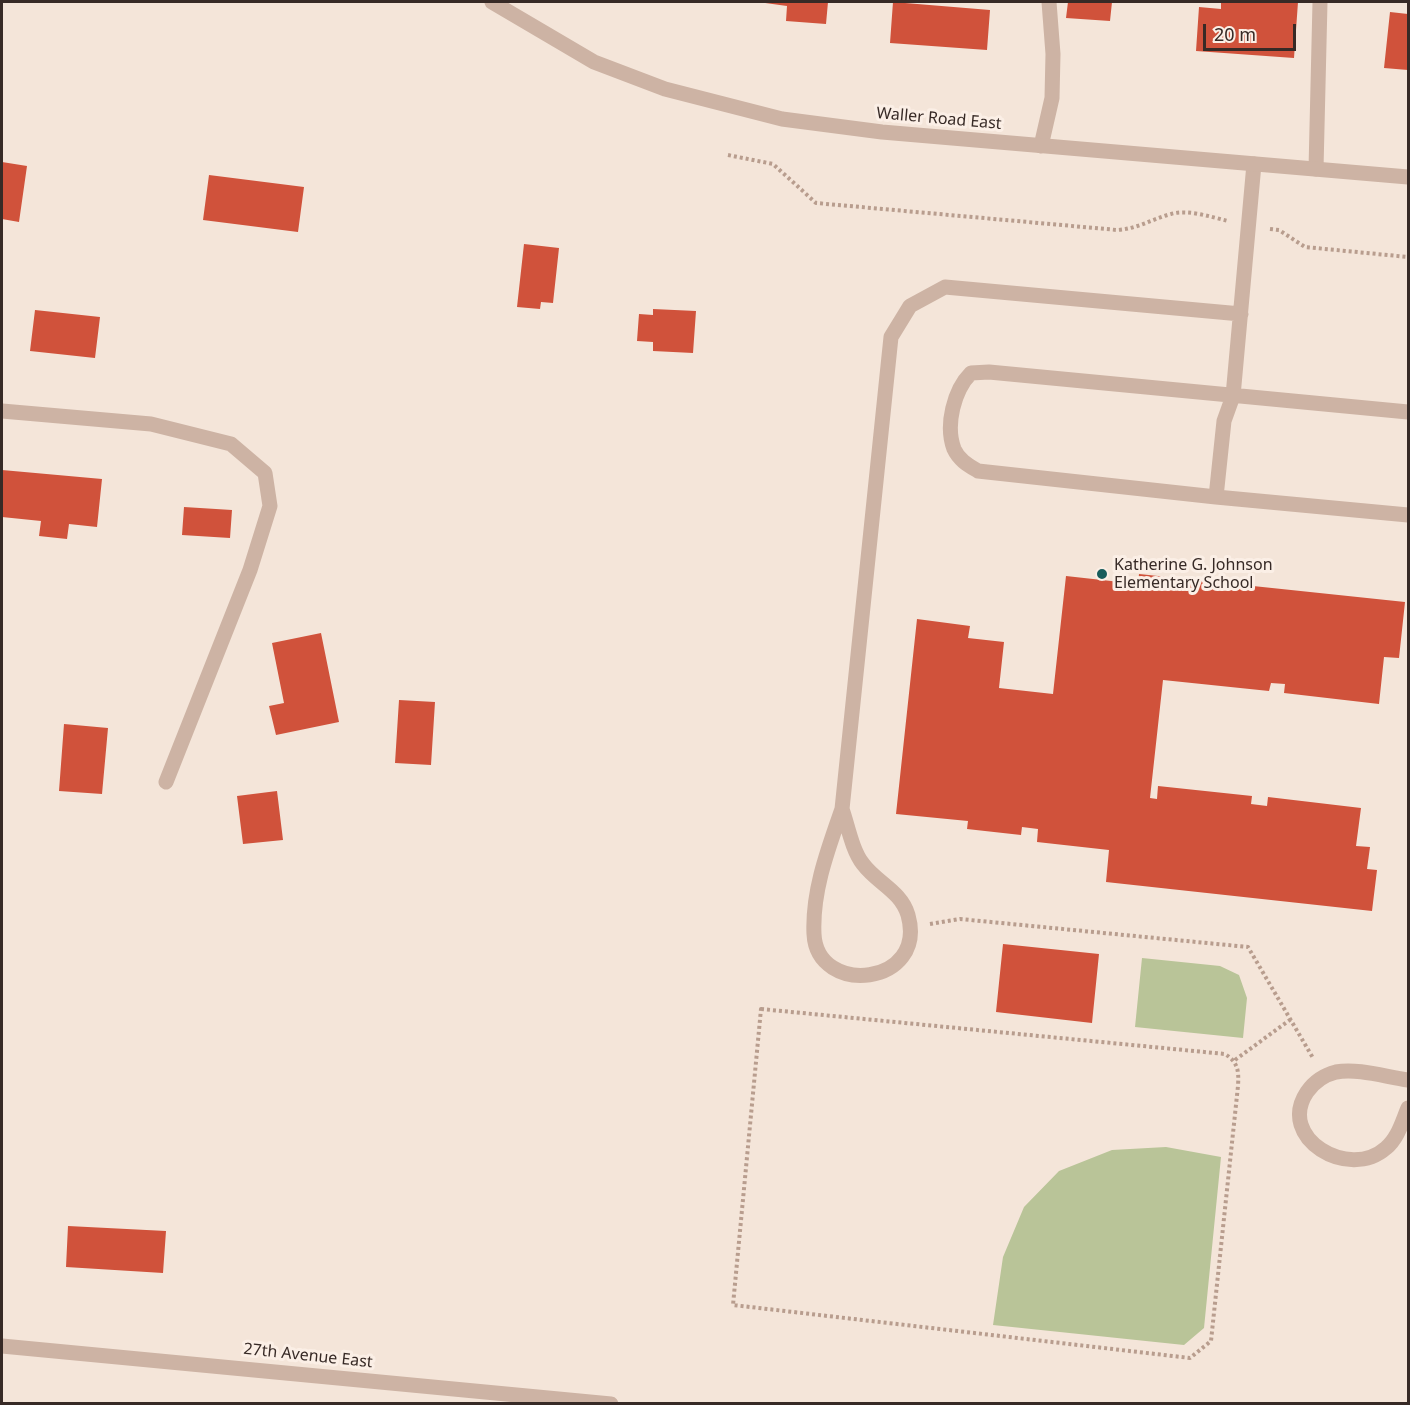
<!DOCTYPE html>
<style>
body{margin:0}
#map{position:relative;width:1410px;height:1405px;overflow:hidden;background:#f4e5d9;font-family:"Noto Sans",sans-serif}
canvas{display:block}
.frame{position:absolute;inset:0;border:3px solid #372a26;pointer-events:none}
.scale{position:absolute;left:1203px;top:24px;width:93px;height:27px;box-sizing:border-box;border:3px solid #372a26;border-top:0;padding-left:8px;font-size:18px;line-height:21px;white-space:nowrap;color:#372a26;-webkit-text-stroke:4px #fbefe6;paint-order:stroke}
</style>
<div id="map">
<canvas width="1410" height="1405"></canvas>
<div class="frame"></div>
<div class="scale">20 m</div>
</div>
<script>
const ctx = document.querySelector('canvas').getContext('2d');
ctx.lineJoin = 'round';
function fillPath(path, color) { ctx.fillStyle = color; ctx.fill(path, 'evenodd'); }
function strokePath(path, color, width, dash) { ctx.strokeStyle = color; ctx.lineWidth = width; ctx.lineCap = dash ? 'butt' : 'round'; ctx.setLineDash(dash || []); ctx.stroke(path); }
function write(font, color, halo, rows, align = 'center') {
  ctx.font = font + ' "Noto Sans",sans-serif'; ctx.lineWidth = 6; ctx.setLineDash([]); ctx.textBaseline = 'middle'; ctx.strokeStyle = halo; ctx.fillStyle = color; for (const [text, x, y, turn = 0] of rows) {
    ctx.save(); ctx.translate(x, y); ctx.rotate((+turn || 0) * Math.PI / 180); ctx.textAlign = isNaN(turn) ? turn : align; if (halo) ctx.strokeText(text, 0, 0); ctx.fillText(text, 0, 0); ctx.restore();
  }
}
fillPath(new Path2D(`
 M1142,958L1220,966L1239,975L1247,998L1243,1038L1135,1027Z
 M1166,1147L1221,1157L1204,1328L1184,1345L993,1325L1003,1257L1024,1207L1059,1171L1112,1150Z`), '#b9c498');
fillPath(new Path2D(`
 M758,2H828L826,24L786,21L787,6Z
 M893,2L990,10L987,50L890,43Z
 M1068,2H1112L1110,21L1066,18Z
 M1221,2H1298L1294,58L1196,51L1199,7L1221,9Z
 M1390,12L1408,14V70L1384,68Z
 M2,162L27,166L19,222L2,219Z
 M209,175L304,187L298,232L203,220Z
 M524,244L559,248L553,303L541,302L540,309L517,307Z
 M653,309L696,311L693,353L653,351V342L637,341L639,314L653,315Z
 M35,310L100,317L95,358L30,351Z
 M2,470L102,479L97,527L69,524L67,539L39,536L41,521L2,517Z
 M184,507L232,510L230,538L182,535Z
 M1139,574L1405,602L1399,658L1384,657L1379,704L1284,693L1285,684L1271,683L1269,691L1163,680L1150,798L1157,799L1158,786L1252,796L1251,804L1267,806L1268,797L1361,808L1356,846L1370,847L1367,869L1377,870L1372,911L1106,882L1109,850L1037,842L1038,829L1022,827L1021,835L967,829L968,821L896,814L917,619L970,626L968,638L1004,642L999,688L1053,694L1066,576L1138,584Z
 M321,633L339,722L276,735L269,706L284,703L272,643Z
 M399,700L435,702L431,765L395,763Z
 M64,724L108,728L102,794L59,791Z
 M277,791L283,840L243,844L237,796Z
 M1003,944L1099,954L1092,1023L996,1012Z
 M68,1226L166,1231L163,1273L66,1267Z`), '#d0523b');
strokePath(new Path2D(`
 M728,155L773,164L816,203L1117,230C1137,229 1152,219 1171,214C1188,209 1211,217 1228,221
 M1270,229L1279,230L1305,247L1408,257
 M930,924L960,919L1248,947L1313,1058
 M761,1009L1225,1054C1238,1062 1239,1071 1238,1086L1211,1341L1190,1358L733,1305Z
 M1235,1060L1291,1019`), '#b89d8e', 4, [3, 3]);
strokePath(new Path2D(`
 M1041,146L1052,98L1053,54L1049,2
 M1316,169L1320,2
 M2,411L151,424L231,444L265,473L270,506L250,570L166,782
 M1408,412L989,372L971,373C954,390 945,425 954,449C959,460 968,465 978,471L1216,497L1408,515
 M1216,497L1224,421L1233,396L1254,164
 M842,809L891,337L910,306L945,287L1241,314
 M842,809C848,826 852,850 863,864C877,883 901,891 908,915C928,986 817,997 814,934C812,891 828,849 842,809Z
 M1408,1080C1386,1077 1358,1068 1336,1072C1324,1075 1314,1082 1307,1092C1276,1138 1349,1181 1386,1148C1398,1138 1402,1122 1408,1108`), '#cdb3a4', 15);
strokePath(new Path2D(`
 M2,1346L611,1404`), '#cdb3a4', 15);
strokePath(new Path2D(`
 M492,2L594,62L665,89L782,119L882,132L1408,177`), '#cdb3a4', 15);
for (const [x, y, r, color] of [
 [1102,574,6,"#185c5b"]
]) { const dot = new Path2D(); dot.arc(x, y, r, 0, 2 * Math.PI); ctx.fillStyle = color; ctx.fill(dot); strokePath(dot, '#fbefe6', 2); }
write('16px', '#372a26', '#fbefe6', [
 ["Waller Road East",939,119,5],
 ["27th Avenue East",308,1356,6]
]);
write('16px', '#372a26', '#fbefe6', [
 ["Katherine G. Johnson",1114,565],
 ["Elementary School",1114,583]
], 'left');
</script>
